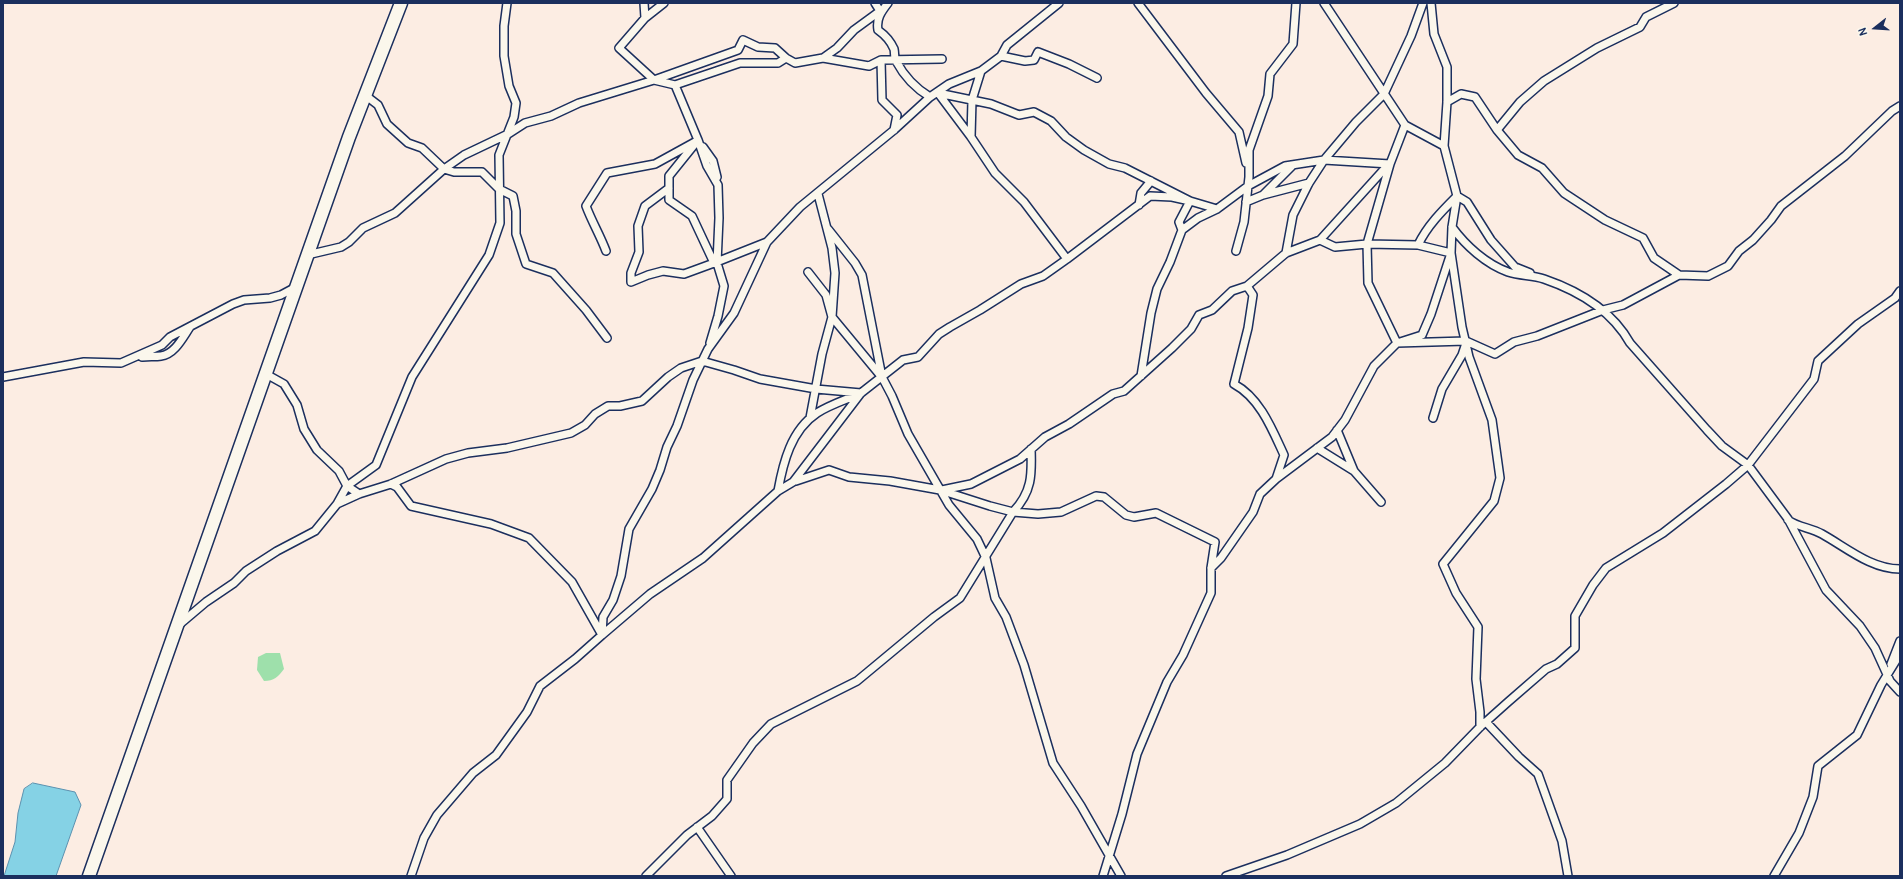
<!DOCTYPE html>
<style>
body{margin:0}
#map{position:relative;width:1903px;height:879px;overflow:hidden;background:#fcede3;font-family:Pangolin,sans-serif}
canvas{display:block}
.frame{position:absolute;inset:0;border:4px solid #1b2f5e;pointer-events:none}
.north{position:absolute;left:1855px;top:8px;width:40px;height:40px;-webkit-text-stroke:3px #fbf7ec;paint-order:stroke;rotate:253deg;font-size:11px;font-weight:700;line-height:16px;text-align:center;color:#1b2f5e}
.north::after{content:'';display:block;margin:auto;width:14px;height:18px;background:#1b2f5e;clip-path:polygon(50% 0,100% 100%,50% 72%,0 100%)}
</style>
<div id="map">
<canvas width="1903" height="879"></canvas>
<div class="frame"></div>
<div class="north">N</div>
</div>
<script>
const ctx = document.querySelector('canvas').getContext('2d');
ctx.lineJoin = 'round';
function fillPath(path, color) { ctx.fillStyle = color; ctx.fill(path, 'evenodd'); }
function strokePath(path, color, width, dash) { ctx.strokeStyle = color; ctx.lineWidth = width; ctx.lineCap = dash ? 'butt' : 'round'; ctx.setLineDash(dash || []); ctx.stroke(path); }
fillPath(new Path2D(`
 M266,653H280L284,669C278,677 274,681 264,681L257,670L258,657Z`), '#9ee0ab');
const water = new Path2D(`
 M33,783L75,792L81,805L56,876H4L15,842L18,813L24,789Z`);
fillPath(water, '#85d2e5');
strokePath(water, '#5b91af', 1);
const minor = new Path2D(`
 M644,3L645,18L619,48L654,80L675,85L698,140L669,176V200L692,216L714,263L767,242
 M888,3C881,12 876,19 878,30C885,35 891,42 894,49C895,53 894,58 896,61C904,76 915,88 930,97
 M1138,3L1206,93L1239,132L1246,163
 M1431,3L1434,34L1447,67V102L1444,146L1457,196L1452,227L1451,253L1462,327L1469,357L1492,420L1500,478L1494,501L1443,564L1456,593L1478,627L1476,679L1480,712V727
 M645,18L664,3
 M1001,56L1025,61L1034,60L1038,52L1069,64L1097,78
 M823,58L837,48L854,30L880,11L875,3
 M881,60L882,100L897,115L894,130
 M675,85L740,63H778L786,58
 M938,93L991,104L1019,115L1034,112L1051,121L1066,137L1084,150L1109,164L1125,168L1190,201L1217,209
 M938,93L971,137L995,173L1024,202L1067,259
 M365,95L378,105L387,124L408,143L422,148L444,169L454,172H482L499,189L513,196L516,211V234L526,264L553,273L586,310L607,338
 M1447,102L1461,94L1475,97L1497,130L1518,155L1542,168L1564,193L1605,220L1643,238L1654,258L1679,275
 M1405,125L1444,146
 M1497,130L1520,102L1544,81L1597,48L1640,27L1646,17L1674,3
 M971,137L972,100L981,71
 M698,140L707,166L718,185L719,218L717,263L724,286L718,316L710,343
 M703,147L713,161L717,177
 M669,188L645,206L638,226L639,252L631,273V282L648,275L663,271L684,274L714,263
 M1263,195L1309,183
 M1246,202L1263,195L1293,165
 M1139,205L1141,193L1151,181
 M1452,227C1466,246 1486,264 1508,272C1520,276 1533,275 1544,279C1579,291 1612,311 1630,343L1707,430L1722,446L1748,465L1788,519L1826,590L1860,626L1875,648L1890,681L1900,692
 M828,229L855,263L862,275L882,377L892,396L908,434L949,505L977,539L986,558L995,598L1006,617L1024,665L1053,763L1081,806L1121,876
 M1320,240L1335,247L1367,244L1418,245L1451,253L1431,314L1422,335L1397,343L1368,283L1367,244L1390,164L1405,125L1324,3
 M1418,245C1427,226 1442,211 1457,196L1467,202L1491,240L1515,267L1530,273
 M606,251C600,235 592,222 586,206L607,173L655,164L695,142
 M1236,251L1244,222L1249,177V150L1268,96L1270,74L1293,44L1296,3
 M1286,253L1293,215L1309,183L1324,160L1356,122L1384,94L1411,36L1423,3
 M307,255L341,247L349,242L363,228L395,213L444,169L464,155L508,134L525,123L551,116L579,103L654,80L738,50L743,40L758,47L775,48L786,58L795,63L823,58L869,66L881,60L942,59
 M808,272L826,295L832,317L880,375
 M1247,286L1253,295L1248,328L1234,384C1260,398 1272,429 1284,455L1276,479
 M142,357C148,356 155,357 161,356C175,354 183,337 190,327
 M1141,376L1151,313L1157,289L1170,262L1182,230
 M3,377L84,362L121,363L162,345L170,337L233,304L244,300L270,298L281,295L296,287
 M810,418L822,354L832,317L835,273L832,248L818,194
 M1433,418L1442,389L1462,355L1466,343
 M1337,430L1354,471L1381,502
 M1317,448L1354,471
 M796,481L829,470L849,477L890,481L940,490L990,506L1013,512L1038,514L1061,512L1096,496L1104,497L1126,515L1134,517L1156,513L1215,542L1211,568V593L1183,655L1167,682L1137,754L1122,814L1103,876
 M391,484L397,487L411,506L491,524L529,538L572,582L602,635L650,594L703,558L778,491L793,482L861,393L903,360L918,357L939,334L950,327L980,310L1021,284L1043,276L1067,259L1150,196L1172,197L1190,201L1179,222L1182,230L1198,218L1217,209L1248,186L1285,166L1324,160L1390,164
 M942,490L971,484L1020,459L1045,437L1069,424L1113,394L1124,391L1172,348L1191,329L1199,315L1212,310L1232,291L1247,286L1286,253L1320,240L1387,166
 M778,491C783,463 791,430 817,413C829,405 845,400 859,394
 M359,494L347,486L376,465L412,377L489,255L500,223L499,155L514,117L516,103L509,86L504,56V26L507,3
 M337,504L359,494L391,484L446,459L468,453L507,448L571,433L585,425L595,414L608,406H620L642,401L668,377L681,368L702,361L734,370L760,379L816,389L861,393
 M1788,520C1798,527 1811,528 1822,534C1847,548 1871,569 1900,569
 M1211,568L1221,558L1253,512L1260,494L1276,479L1332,437L1345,420L1374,366L1397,343L1466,341L1495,354L1514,342L1537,336L1603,310L1623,305L1679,275L1708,276L1728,266L1739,251L1753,240L1771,220L1781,206L1845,156L1892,111L1900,106
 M180,624L206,602L234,583L246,571L277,551L315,531L337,504L347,486L339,471L317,450L304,429L297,405L284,384L266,374
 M1891,664L1900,641
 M1486,722L1519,757L1538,774L1562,841L1568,876
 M697,827L731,876
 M411,876L424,838L437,815L473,773L496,755L527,712L540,686L575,659L602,635L603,617L613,600L621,576L629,529L652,489L660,470L667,447L677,426L693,380L708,349L734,313L767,242L800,207L894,130L930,97L949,84L981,71L1001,56L1007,45L1059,3
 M646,876L687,835L712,816L727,799V780L753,743L771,724L857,681L934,617L960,598L1013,512C1032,492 1032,475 1031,449
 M1226,876L1287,855L1360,824L1396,803L1445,763L1480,727L1508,702L1546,669L1557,664L1575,648V616L1593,585L1606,568L1663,533L1726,484L1748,465L1814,379L1818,361L1858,324L1895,298L1900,291
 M1774,876L1799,833L1813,797L1818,766L1857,735L1881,685L1900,654`);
const trunk = new Path2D(`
 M89,876L349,137L401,3`);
strokePath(minor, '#1b2f5e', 10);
strokePath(trunk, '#1b2f5e', 15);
strokePath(minor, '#fbf7ec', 7);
strokePath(trunk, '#fbf7ec', 12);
</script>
